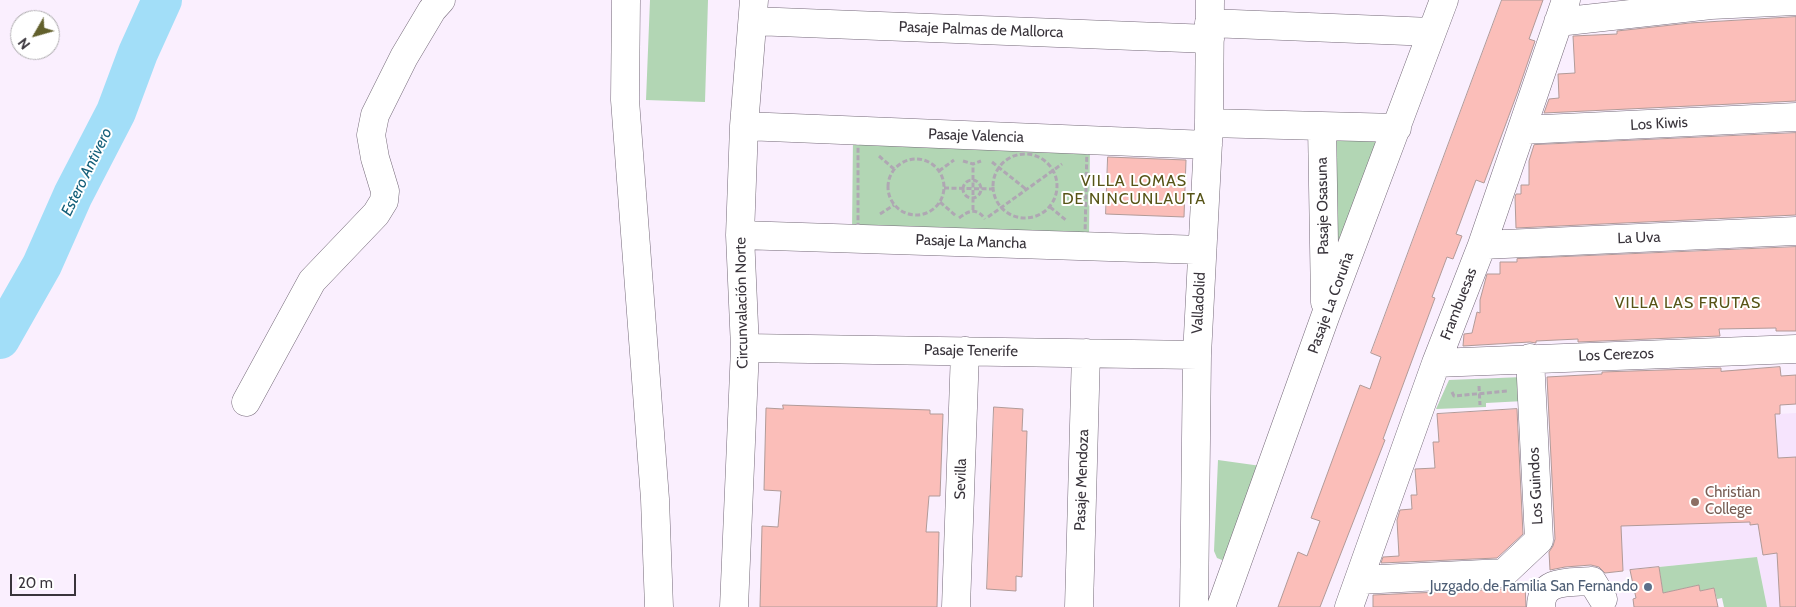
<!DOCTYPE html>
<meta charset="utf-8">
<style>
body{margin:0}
#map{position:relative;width:1796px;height:607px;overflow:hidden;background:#faeffe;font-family:Cabin,sans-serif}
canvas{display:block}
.north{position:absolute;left:10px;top:10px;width:50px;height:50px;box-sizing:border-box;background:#fff;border:1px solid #b0aeb1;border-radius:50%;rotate:232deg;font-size:14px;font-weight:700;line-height:20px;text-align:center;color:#39343b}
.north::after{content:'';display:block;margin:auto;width:18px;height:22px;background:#62602c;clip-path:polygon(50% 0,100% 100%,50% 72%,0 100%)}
.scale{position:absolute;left:10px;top:574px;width:66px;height:22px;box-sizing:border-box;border:2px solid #39343b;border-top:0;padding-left:6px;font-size:15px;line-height:18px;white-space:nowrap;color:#39343b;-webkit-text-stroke:4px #fff;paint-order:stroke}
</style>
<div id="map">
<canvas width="1796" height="607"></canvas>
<div class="north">N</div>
<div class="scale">20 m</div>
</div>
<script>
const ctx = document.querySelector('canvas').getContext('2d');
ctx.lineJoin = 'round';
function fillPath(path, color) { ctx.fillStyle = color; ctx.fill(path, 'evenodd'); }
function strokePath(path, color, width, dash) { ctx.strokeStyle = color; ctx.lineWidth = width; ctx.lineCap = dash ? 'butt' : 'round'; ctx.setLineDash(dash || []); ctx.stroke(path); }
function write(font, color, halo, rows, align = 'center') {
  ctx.font = font + ' Cabin,sans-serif'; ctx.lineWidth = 4; ctx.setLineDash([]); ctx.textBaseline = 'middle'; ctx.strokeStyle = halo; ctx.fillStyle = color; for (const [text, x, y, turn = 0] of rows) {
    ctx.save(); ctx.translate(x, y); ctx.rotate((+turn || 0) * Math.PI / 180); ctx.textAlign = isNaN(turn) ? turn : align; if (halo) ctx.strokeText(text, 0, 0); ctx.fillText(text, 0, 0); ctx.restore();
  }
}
fillPath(new Path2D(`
 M1796,413V607H1767L1757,557L1599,573L1594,493L1741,416Z`), '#f6e4fd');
fillPath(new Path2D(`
 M650,0H708L705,102L646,100Z
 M853,136L1090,144L1089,237L852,232Z
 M1335,140H1379L1342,239H1338Z
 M1523,377L1524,401L1486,403V407L1436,409L1449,380Z
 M1218,460L1261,466L1227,558L1222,560L1217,558L1214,551Z
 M1757,557L1767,607H1724L1722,598L1717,599L1714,588L1700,591L1699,585L1663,593L1659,567Z`), '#b2d6b4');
strokePath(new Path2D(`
 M0,339L42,265L73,195L116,112L138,53L162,0`), '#a2def8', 40);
const building = new Path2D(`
 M1502,0H1543L1529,39L1535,41L1518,91L1484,183L1476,180L1456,234L1462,236L1453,259L1447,257L1432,297L1435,298L1383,439L1385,440L1320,607H1278L1298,552L1307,556L1320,521L1311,518L1360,385L1370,389L1381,357L1371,353Z
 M1796,17V101L1544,113L1549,99L1559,98L1558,74L1575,73L1573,36L1617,34V31L1690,23Z
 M1796,133V215L1516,228L1515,197L1516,194H1521V185H1529V161L1534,145Z
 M1108,157L1186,160L1184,217L1106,214Z
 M1796,247V331H1776V328L1719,329L1720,336L1578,342V339L1536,341V343L1530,342L1463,346L1464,334L1472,333L1477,312L1480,313V300L1487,274H1500V262H1517V259Z
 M1780,367L1781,376L1796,375V404L1780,405V414H1775L1778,458L1796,457V607H1780L1777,553L1763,555L1758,524L1750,525V522L1621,526L1623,571L1605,573L1599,567L1591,565L1565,567L1550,570L1549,552L1553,546L1555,539L1547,377L1602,374V372L1721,368V371Z
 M783,405L930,410V414H943L940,496H929L926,532H939L937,607H760L762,526L778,527L781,491L764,490L766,408L783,409Z
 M994,407L1023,409L1022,431H1027L1022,577L1016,576V591L987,589Z
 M1517,409L1523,534L1497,558L1381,563L1383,557L1399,556L1397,520L1400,510L1412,509L1411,495H1417L1415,469L1435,468L1433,442H1439L1437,414Z
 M1659,567L1663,593L1699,585L1700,591L1714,588L1718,607H1634L1633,599L1636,598L1630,570Z
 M1515,584H1525L1526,607H1373V595L1505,589Z`);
fillPath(building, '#fbbeb9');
strokePath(building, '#b19a98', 1);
const minor = new Path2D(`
 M626,0L625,100L655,499L659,607
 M753,21L1210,39
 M1558,22L1711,5L1796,1
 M1209,23L1432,32
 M1209,123L1397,128
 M744,126L1208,145
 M1322,126L1325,302
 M1522,130L1796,117
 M740,235L1202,250
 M1482,245L1796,231
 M745,348L1197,355
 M1436,363L1796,349
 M246,402L312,281L376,214L384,201L385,191L375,158L371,135L375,115L404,57L432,10L441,0
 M1359,580L1504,573L1539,540L1530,358
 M734,607L745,348L740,235L744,126L754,0
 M956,607L965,351
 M1079,607L1086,353
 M1194,607L1197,355L1209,123L1210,0
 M1221,607L1325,317L1444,0
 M1349,607L1436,363L1482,245L1566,0
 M1541,607C1541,578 1570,583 1592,581L1603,599`);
strokePath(minor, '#756a79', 29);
strokePath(new Path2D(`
 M858,138L1087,146L1085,235L858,230Z
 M993 186a32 32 0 1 1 64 0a32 32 0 1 1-64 0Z
 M879,156L894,169
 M888 187a28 28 0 1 1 56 0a28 28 0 1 1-56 0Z
 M963,161L973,164L981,161
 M992,162L1027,190
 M939,171L954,160
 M963 189a9 9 0 1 1 18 0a9 9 0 1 1-18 0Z
 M944,188L994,189
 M940,202L956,216
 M1050,207L1067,221
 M973,210V164
 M880,214L894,205
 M988,217L1062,164
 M959,218C969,210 977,208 985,219
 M1479,386L1480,405
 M1452,392L1454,396L1508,391`), '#afa7b3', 3, [5, 2.5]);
strokePath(minor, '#fff', 28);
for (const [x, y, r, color] of [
 [1695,502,5,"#8d6e63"],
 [1648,587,5,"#5c6f8a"]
]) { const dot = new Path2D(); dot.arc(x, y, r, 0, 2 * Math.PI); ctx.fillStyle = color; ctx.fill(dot); strokePath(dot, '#fff', 2); }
write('15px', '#39343b', '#fff', [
 ["Pasaje Palmas de Mallorca",981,30,2],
 ["Los Kiwis",1659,124,-3],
 ["Pasaje Valencia",976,136,2],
 ["Pasaje Osasuna",1323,206,-91],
 ["La Uva",1639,238,-2],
 ["Pasaje La Mancha",971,242,2],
 ["Circunvalación Norte",742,303,-91],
 ["Valladolid",1199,303,-87],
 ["Pasaje La Coruña",1331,303,-70],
 ["Frambuesas",1459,304,-69],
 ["Pasaje Tenerife",971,351,1],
 ["Los Cerezos",1616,355,-2],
 ["Sevilla",961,479,-88],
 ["Pasaje Mendoza",1082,480,-88],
 ["Los Guindos",1536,486,-93]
]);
write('15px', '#785e54', '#fff', [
 ["Christian",1705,493],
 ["College",1705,510]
], 'left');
write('15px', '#4e5e75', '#fff', [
 ["Juzgado de Familia San Fernando",1638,587]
], 'right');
write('italic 16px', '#15607a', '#fff', [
 ["Estero Antivero",87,172,-64]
]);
ctx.letterSpacing = '1px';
write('16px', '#575417', '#fff', [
 ["VILLA LOMAS",1134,181],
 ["DE NINCUNLAUTA",1134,199],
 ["VILLA LAS FRUTAS",1688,303]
]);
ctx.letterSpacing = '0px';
</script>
